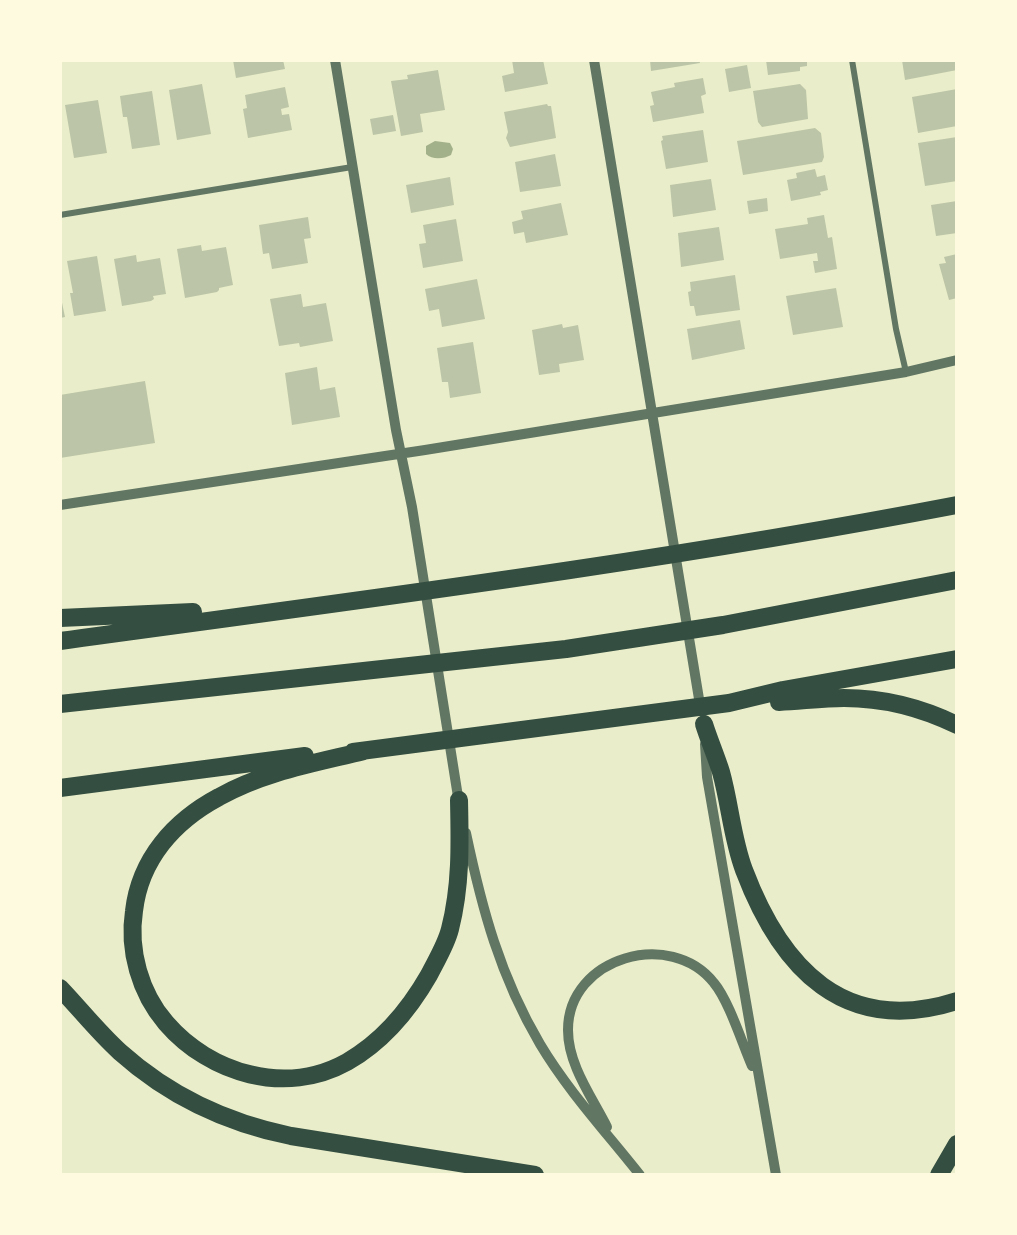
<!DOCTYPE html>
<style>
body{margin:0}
#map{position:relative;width:1017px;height:1235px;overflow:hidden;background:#e9edc9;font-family:Commissioner,sans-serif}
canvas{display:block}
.frame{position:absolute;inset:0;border:62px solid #fefae0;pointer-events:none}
</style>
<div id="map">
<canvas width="1017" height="1235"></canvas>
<div class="frame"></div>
</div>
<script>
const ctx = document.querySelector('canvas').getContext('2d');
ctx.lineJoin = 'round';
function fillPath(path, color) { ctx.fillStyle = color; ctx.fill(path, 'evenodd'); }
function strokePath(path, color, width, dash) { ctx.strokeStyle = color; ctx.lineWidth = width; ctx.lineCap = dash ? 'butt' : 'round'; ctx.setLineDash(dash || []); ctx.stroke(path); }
fillPath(new Path2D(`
 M435,141L450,143L453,149L451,155C444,159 432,160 426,154V146Z`), '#a3b18a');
fillPath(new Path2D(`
 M233,60H283L285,69L236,78Z
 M512,60H543L548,84L505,92L502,76L514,73Z
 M650,60H699L700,63L651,71Z
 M766,60H807V66L800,67V71L768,75Z
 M902,60H957V70L905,80Z
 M747,65L751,88L729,92L725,69Z
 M438,70L445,110L420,114L423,132L401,136L391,81L408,79L407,75Z
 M703,78L706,94L701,96L704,113L653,122L650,106L654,105L651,92L675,87L674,83Z
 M202,84L211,134L177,140L169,90Z
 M800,84L806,90L808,119L762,127L758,122L753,91Z
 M285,87L289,107L281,109L282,115L289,114L292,130L248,138L243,109L247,108L245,95Z
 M957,89V126L918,133L912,97Z
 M152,91L160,145L132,149L127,117H123L120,96Z
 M98,100L107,153L74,158L65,105Z
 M547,104L548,106H551L556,138L510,147L506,138L508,132L504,112Z
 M393,115L396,131L373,135L370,119Z
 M815,128L821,133L824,157L822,162L743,175L737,141Z
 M703,130L708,162L666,169L661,141L663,140L662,136Z
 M957,137V181L925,186L918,143Z
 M555,154L561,186L520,192L515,162Z
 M815,169L817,177L825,175L828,190L820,192L821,195L791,201L787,180L797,178L796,173Z
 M450,177L454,205L411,213L406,185Z
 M711,179L716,210L673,217L670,185Z
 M767,198L768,211L749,214L747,201Z
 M957,201V233L936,236L931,205Z
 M561,203L568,235L526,243L524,232L514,234L512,222L523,219L521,211Z
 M824,215L828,238L832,237L837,269L815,273L813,261H818L817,253L780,259L775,229L808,224L807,218Z
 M308,217L311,238L304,239L308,263L272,269L269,253L263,254L259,225Z
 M456,219L463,261L423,268L419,244L426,243L423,225Z
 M719,227L724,260L681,267L678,233Z
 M201,245L202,251L226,247L233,285L219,288V290L217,292L185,298L177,249Z
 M957,254V298L949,300L939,264L946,263L944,257Z
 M136,255L137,262L160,258L166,294L153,296L154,299L151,301L122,306L114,259Z
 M97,256L106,311L74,316L70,293H73L67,261Z
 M735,275L740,310L696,316L694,306H690L688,292L691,291L690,282Z
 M477,279L485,319L442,327L439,309L429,311L425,289Z
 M836,288L843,327L793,335L786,296Z
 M60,293L65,317L60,318Z
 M301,294L303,307L326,303L333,341L300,347L299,343L279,346L270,299Z
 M740,320L745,349L692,360L687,329Z
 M562,324L563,328L578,325L584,360L559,364L560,372L539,375L532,330Z
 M473,342L481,393L450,398L448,382H442L437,348Z
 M317,367L320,390L335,387L340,417L292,425L285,373Z
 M145,381L155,443L60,458V395Z`), '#bcc5a7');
strokePath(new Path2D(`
 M852,60L896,329L906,372
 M60,215L352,167`), '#617663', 6);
strokePath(new Path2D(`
 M335,60L396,430L412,507L459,803
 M594,60L701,711
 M60,505L425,450L906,372L957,360
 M705,744L707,777L776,1175
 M466,833C482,909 500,976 540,1044C568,1091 606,1132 640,1175
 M607,1127C592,1097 568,1065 568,1030C568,957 671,928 714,983C729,1001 742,1043 752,1066`), '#617663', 10);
strokePath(new Path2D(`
 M60,618L193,612
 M60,641C360,600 660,562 957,505
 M779,702C801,701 823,698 844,698C883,698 922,708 957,725
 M60,704L566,649L723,625L957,580
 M704,724C709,740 716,756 721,772C730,804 732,838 744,870C781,968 844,1037 957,1001
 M364,751C315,763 263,772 219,797C174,821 140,859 134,911C128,950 140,993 166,1023C210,1074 286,1096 347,1062C382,1042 409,1010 429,975C436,961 446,945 450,929C461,886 460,844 459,800
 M353,752L729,703L783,690L957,659
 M60,788L305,756
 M60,988C80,1009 98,1032 120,1052C168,1095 227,1123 291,1136L535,1175
 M939,1175L957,1144`), '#344e41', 18);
</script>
